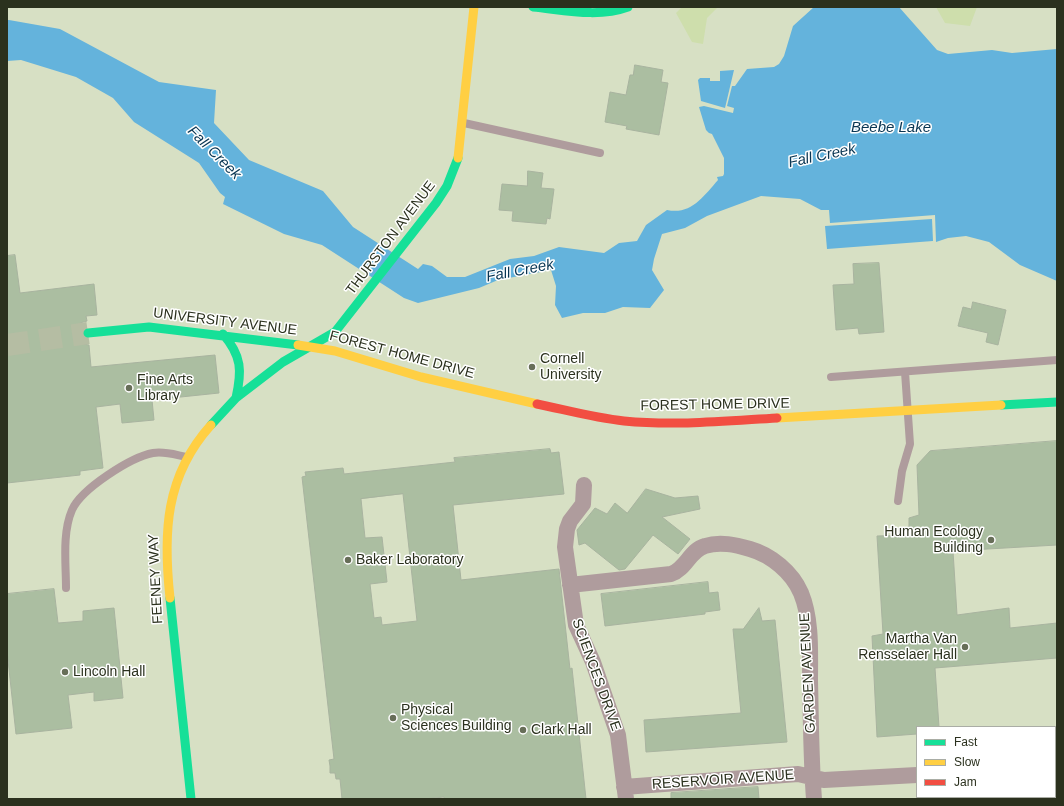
<!DOCTYPE html>
<style>
body{margin:0}
#map{position:relative;width:1064px;height:806px;overflow:hidden;background:#d7e0c4;font-family:Arial,sans-serif}
canvas{display:block}
.frame{position:absolute;inset:0;border:8px solid #2b311e;pointer-events:none}
.legend{position:absolute;left:916px;top:726px;width:140px;height:72px;box-sizing:border-box;background:#fff;border:1px solid #aaada5;margin:0;padding:5px 7px;list-style:none;font-size:12px;color:#2b311e}
.legend li{display:flex;align-items:center;gap:8px;height:20px}
.legend b{width:20px;border:1px solid #aaada5}
</style>
<div id="map">
<canvas width="1064" height="806"></canvas>
<div class="frame"></div>
<ul class="legend">
<li><b style="height:5px;background:#16e098"></b>Fast</li>
<li><b style="height:5px;background:#ffcf43"></b>Slow</li>
<li><b style="height:5px;background:#f24e42"></b>Jam</li>
</ul>
</div>
<script>
const ctx = document.querySelector('canvas').getContext('2d');
ctx.lineJoin = 'round';
function fillPath(path, color) { ctx.fillStyle = color; ctx.fill(path, 'evenodd'); }
function strokePath(path, color, width, dash) { ctx.strokeStyle = color; ctx.lineWidth = width; ctx.lineCap = dash ? 'butt' : 'round'; ctx.setLineDash(dash || []); ctx.stroke(path); }
function write(font, color, halo, rows, align = 'center') {
  ctx.font = font + ' Arial,sans-serif'; ctx.lineWidth = 3; ctx.setLineDash([]); ctx.textBaseline = 'middle'; ctx.strokeStyle = halo; ctx.fillStyle = color; for (const [text, x, y, turn = 0] of rows) {
    ctx.save(); ctx.translate(x, y); ctx.rotate((+turn || 0) * Math.PI / 180); ctx.textAlign = isNaN(turn) ? turn : align; if (halo) ctx.strokeText(text, 0, 0); ctx.fillText(text, 0, 0); ctx.restore();
  }
}
fillPath(new Path2D(`
 M682,7H718L707,18L703,44L692,42L676,13Z
 M936,7H977L970,26L945,23Z`), '#cedeac');
fillPath(new Path2D(`
 M814,7H899L937,50L948,54L992,50L1012,53L1057,49V281L1020,265L989,242L966,236L948,238L936,242L935,215L830,223L829,210H821L800,199L761,196L707,216L685,228L662,234L654,259L652,270L664,290L650,308L623,307L605,313H583L562,318L555,305L556,286L551,270L498,280L479,288L418,303L404,298L322,245L284,234L223,204L225,197L220,193L199,163L134,122L113,98L76,77L21,60L7,61V20H9L60,29L159,82L216,90L214,123L249,160L323,191L353,227L418,269L423,264L432,266L447,277H465L510,259L534,256L559,247L604,253L619,243L637,241L646,225L667,210C691,215 703,197 718,180L717,177L723,176L724,174V158L712,134L709,133L706,130L699,107L704,106L733,113L734,108L727,106L732,86H735L747,69L774,67L779,64L784,56L793,26Z
 M734,70L725,108L701,101L698,80L700,78H710V81H720V71Z
 M932,219L933,241L827,249L825,226Z`), '#64b3dc');
const building = new Path2D(`
 M635,65L663,70L661,82L668,83L659,135L626,129L627,126L605,122L610,92L626,95L630,75H633Z
 M528,171L543,173L541,188L554,189L550,219L547,218L546,224L512,221L513,211L499,210L502,184L527,186Z
 M15,255L20,293L94,284L97,315L86,316L87,321L80,323L76,328V334L78,341L83,344L89,345L91,367L215,355L219,393L152,400L154,420L122,423L120,404L96,407L103,468L80,471V475L7,483V256Z
 M879,263L884,332L859,334L858,328L836,330L833,285L854,284L853,264Z
 M973,302L1006,310L998,345L986,342L988,333L958,326L963,307L971,309Z
 M1057,441V545L953,551L957,615L1009,608L1010,628L1057,623V658L935,668L939,727H917V734L877,737L872,636L883,634L877,536L909,535V518L919,515L917,465L930,451Z
 M550,449L551,453L559,452L564,494L453,505L461,580L559,569L570,669L572,668L586,799H444V797L424,799H342L340,779H336L335,773H330V766L329,760L334,759L302,477L306,476L305,472L343,468L344,474L455,462L454,458ZM403,494L417,621L382,625L381,617L374,618L370,584L387,582L382,537L365,538L361,499Z
 M646,489L675,498L698,496L700,509L662,517L690,539L678,554L653,535L625,569L619,570L585,543L579,545L577,530L595,508L607,514L615,503L627,513Z
 M708,582L709,593L718,592L720,610L705,612V614L605,626L601,594Z
 M54,589L58,623L83,621V611L114,608L123,698L94,701V692L68,695L72,728L16,734L7,651V594Z
 M759,608L762,621L775,620L787,742L646,752L644,720L741,713L733,629H743Z
 M758,787L759,799H671V793Z`);
fillPath(building, '#abbea1');
strokePath(building, '#a8b39f', 1);
strokePath(new Path2D(`
 M7,345L88,333`), '#b5bda3', 22, [22, 11]);
strokePath(new Path2D(`
 M464,123L600,153
 M831,377L1057,360
 M898,501L902,471L910,444L905,372
 M66,588C66,564 62,533 72,510C81,489 131,457 153,453C165,451 176,455 187,457`), '#af9c9d', 8);
strokePath(new Path2D(`
 M584,485L583,504L570,521L567,529L565,547L576,625L593,662L618,735L626,799
 M570,585L671,574C686,569 690,550 705,546C720,541 736,545 750,549C771,555 792,572 801,593C812,620 810,652 810,681C811,720 811,760 814,799
 M1055,783H1057
 M624,787L798,774L824,780L917,775`), '#af9c9d', 16);
strokePath(new Path2D(`
 M533,7C564,10 598,18 628,7
 M88,333L149,327L298,345
 M223,334C242,356 242,371 236,398
 M1001,405L1057,402
 M211,425L236,398L283,362L335,332L436,203L447,186L458,158
 M170,598L191,799`), '#16e098', 9);
strokePath(new Path2D(`
 M458,158L474,7
 M298,345L335,351L421,377L537,404
 M777,418L1001,405
 M170,598C163,533 165,476 211,425`), '#ffcf43', 9);
strokePath(new Path2D(`
 M537,404C566,410 595,418 624,421C675,426 726,421 777,418`), '#f24e42', 9);
for (const [x, y, r, color] of [
 [532,367,4,"#676e58"],
 [129,388,4,"#676e58"],
 [991,540,4,"#676e58"],
 [348,560,4,"#676e58"],
 [965,647,4,"#676e58"],
 [65,672,4,"#676e58"],
 [393,718,4,"#676e58"],
 [523,730,4,"#676e58"]
]) { const dot = new Path2D(); dot.arc(x, y, r, 0, 2 * Math.PI); ctx.fillStyle = color; ctx.fill(dot); strokePath(dot, '#fff', 1.5); }
write('14px', '#2b311e', '#fff', [
 ["THURSTON AVENUE",391,238,-53],
 ["UNIVERSITY AVENUE",225,322,7],
 ["FOREST HOME DRIVE",402,355,15],
 ["FOREST HOME DRIVE",715,405,-1],
 ["FEENEY WAY",156,579,-93],
 ["GARDEN AVENUE",808,673,-93],
 ["SCIENCES DRIVE",596,675,70],
 ["RESERVOIR AVENUE",723,780,-4]
]);
write('14px', '#2b311e', '#fff', [
 ["Cornell",540,359],
 ["University",540,375],
 ["Fine Arts",137,380],
 ["Library",137,396],
 ["Human Ecology",983,532,"right"],
 ["Building",983,548,"right"],
 ["Baker Laboratory",356,560],
 ["Martha Van",957,639,"right"],
 ["Rensselaer Hall",957,655,"right"],
 ["Lincoln Hall",73,672],
 ["Physical",401,710],
 ["Sciences Building",401,726],
 ["Clark Hall",531,730]
], 'left');
write('italic 15px', '#093653', '#fff', [
 ["Beebe Lake",891,128],
 ["Fall Creek",214,153,45],
 ["Fall Creek",822,156,-12],
 ["Fall Creek",520,271,-11]
]);
</script>
